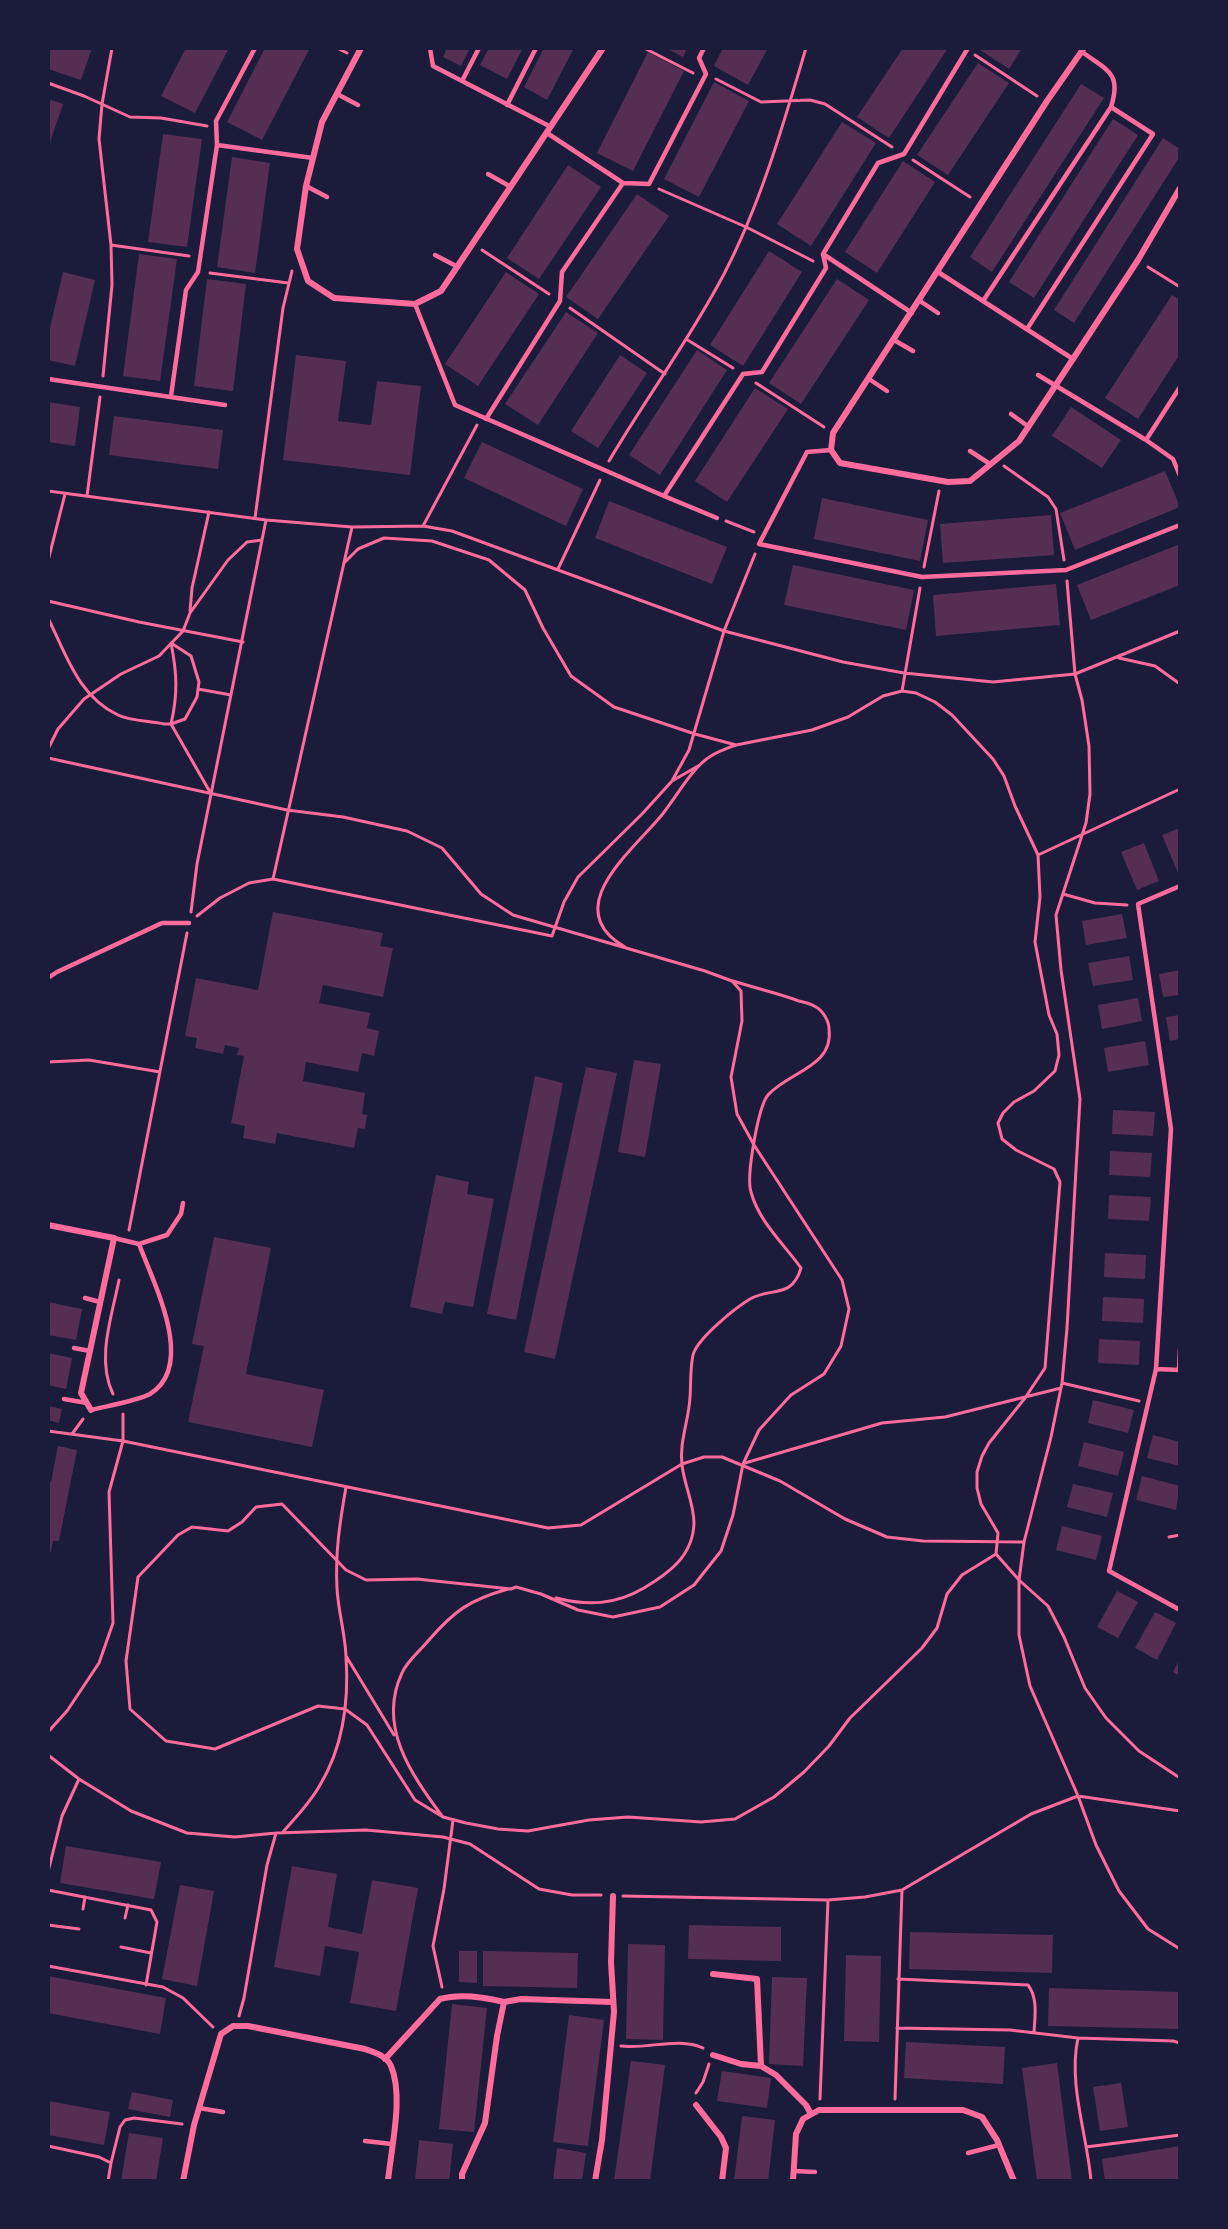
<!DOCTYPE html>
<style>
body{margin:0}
#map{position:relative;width:1228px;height:2229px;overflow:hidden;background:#1b1b3a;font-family:"Fira Sans",sans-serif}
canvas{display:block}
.frame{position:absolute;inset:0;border:50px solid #1b1b3a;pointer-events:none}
</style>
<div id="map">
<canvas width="1228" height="2229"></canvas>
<div class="frame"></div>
</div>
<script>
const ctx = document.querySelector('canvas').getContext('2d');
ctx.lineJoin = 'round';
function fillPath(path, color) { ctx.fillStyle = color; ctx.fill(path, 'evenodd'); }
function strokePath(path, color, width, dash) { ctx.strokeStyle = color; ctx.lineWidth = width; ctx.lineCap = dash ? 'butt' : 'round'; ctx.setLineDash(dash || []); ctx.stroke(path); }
fillPath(new Path2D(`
 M51,48H92L81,80L48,69V58Z
 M186,48H229L195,113L161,96Z
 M265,48H310L262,140L227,122Z
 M447,48H470L461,66L443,57Z
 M489,48H523L507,79L480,65Z
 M544,48H574L547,100L524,87Z
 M666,48H687L683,57Z
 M723,48H768L748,85L714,66Z
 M903,48H948L889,138L857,117Z
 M977,48H1022L1009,69Z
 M648,52L684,71L633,171L597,153Z
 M978,63L1009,83L948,175L917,155Z
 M714,82L749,101L699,197L664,179Z
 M1081,84L1104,98L992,272L970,257Z
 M48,99L63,104L48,148Z
 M1113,119L1138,135L1034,298L1009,282Z
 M842,122L876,143L811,246L777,224Z
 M163,134L202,139L187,247L148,242Z
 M1163,138L1180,149V156L1074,323L1054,310Z
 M232,157L270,163L255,273L217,267Z
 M903,161L935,182L877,273L845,252Z
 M568,165L601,187L539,279L507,258Z
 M637,194L669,216L598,319L566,297Z
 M769,251L802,272L743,366L710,345Z
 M139,254L177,259L160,381L123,376Z
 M63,272L95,280L75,366L48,360V336Z
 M506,272L539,294L478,386L445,364Z
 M207,279L246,284L233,391L194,386Z
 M837,279L869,300L801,404L769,383Z
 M1172,295L1180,300V354L1138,419L1105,398Z
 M566,312L598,333L538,425L505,404Z
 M697,350L727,370L660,475L629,455Z
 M296,355L346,361L338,421L371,425L377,381L421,386L410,475L283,460Z
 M620,355L647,373L598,448L571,431Z
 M755,388L788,409L727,502L695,481Z
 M48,402L80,407L75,446L48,442Z
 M1071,407L1121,440L1102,468L1052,436Z
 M114,416L223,430L218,469L109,455Z
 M482,442L583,489L566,526L464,478Z
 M1165,471L1180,507L1075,550L1060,513Z
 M822,498L928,520L920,561L814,539Z
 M609,501L727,547L712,584L595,538Z
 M1051,515L1054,555L943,563L940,524Z
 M1180,544V585L1091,620L1077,585Z
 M793,565L914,590L906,630L784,605Z
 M1056,584L1060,625L936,636L933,595Z
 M1180,828V872L1178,873L1162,835Z
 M1144,843L1159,881L1137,890L1121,852Z
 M273,912L383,933L380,946L393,948L383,997L323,985L319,1003L370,1013L367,1028L379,1031L374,1056L362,1053L358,1072L306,1062L303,1081L365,1093L362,1114L367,1115L365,1129L358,1128L354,1148L277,1133L275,1144L243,1138L245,1126L231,1123L244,1056L237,1055L239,1048L225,1045L223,1054L195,1048L197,1038L185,1036L196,978L258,990Z
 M1122,914L1127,938L1086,945L1082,921Z
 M1129,956L1133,980L1093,986L1088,963Z
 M1180,970V995L1163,997L1159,974Z
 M1138,998L1142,1021L1102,1029L1098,1005Z
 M1180,1015V1039L1170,1041L1166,1017Z
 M1145,1041L1149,1065L1108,1072L1104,1048Z
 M634,1060L661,1064L645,1157L618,1152Z
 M586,1067L617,1073L555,1359L524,1352Z
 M535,1076L563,1083L516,1320L487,1314Z
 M1113,1110L1155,1112L1153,1136L1112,1134Z
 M1110,1151L1152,1153L1150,1177L1109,1175Z
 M436,1175L469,1182L467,1194L494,1199L473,1307L445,1302L442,1314L410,1307Z
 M1109,1195L1151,1197L1149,1221L1108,1219Z
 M214,1237L271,1248L246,1374L324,1390L312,1447L188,1422L204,1346L192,1344Z
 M1105,1253L1146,1255L1145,1279L1104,1277Z
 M1103,1297L1144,1299L1143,1323L1102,1321Z
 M48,1302L82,1309L76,1340L48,1335Z
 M1099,1339L1140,1341L1139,1365L1098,1363Z
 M48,1353L72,1358L66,1389L48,1385Z
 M1093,1400L1134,1410L1128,1433L1088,1423Z
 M48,1406L62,1409L59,1423L48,1420Z
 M1153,1435L1180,1442V1466L1147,1458Z
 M1084,1442L1124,1452L1118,1476L1078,1466Z
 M58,1446L77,1450L59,1541H53L51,1552L48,1551V1481L51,1482Z
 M1142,1476L1180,1486L1176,1510L1136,1500Z
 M1073,1484L1113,1493L1107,1517L1067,1507Z
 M1062,1526L1102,1536L1096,1560L1056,1550Z
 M1117,1591L1138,1602L1118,1638L1097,1627Z
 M1155,1612L1176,1623L1157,1660L1135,1648Z
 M1180,1658V1676L1173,1672Z
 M66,1846L161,1862L154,1899L60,1883Z
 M292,1866L337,1874L328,1927L362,1934L372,1880L418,1888L396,2011L350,2003L359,1952L325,1946L320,1976L274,1967Z
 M180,1885L214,1891L197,1986L162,1979Z
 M689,1925L781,1927V1961L688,1959Z
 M910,1932L1053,1935L1052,1973L909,1969Z
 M628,1944L665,1945L663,2040L626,2039Z
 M459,1951H477V1983L459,1982Z
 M483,1951L578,1953L577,1988L483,1986Z
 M846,1955L881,1956L879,2042L844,2041Z
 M48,1976L166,1998L160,2034L48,2013Z
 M772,1977L807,1978L803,2066L769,2064Z
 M1049,1988L1180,1992V2029L1048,2026Z
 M452,2004L487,2008L474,2132L439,2129Z
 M569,2015L604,2020L588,2146L553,2142Z
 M906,2042L1005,2047L1003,2084L904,2078Z
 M631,2061L665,2065L650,2181H614Z
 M1057,2063L1072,2181H1037L1022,2068Z
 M722,2071L771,2078L767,2108L717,2101Z
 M1121,2083L1128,2127L1100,2131L1093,2087Z
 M132,2092L173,2100L170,2117L128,2109Z
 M48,2101L110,2112L104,2145L48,2135Z
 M742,2116L775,2120L768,2181H734Z
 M129,2133L163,2138L156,2181H121Z
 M419,2140L453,2144L449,2181H415Z
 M1180,2146V2180L1105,2181L1102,2159Z
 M557,2148L586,2153L582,2181H553Z`), '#542f53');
strokePath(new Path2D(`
 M337,48L347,53
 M644,48L693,73
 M975,55L1037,96
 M716,79L761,102L810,100L825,104L892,147
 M48,83L84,96L130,117L161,118L207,126
 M913,160L970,197
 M659,189L746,227L813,261
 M48,238V239
 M111,245L189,256
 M482,250L549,294
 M1148,267L1180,287
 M210,273L288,283
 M570,308L665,374
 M686,339L733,368
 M103,376L112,285L111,245L99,139L102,104L112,48
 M756,383L824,427
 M609,461C646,398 690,339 724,274C761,203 783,125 806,48
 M1004,466L1048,497L1056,509L1064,560
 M48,491L266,520L352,527L423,526L452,531L724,631L843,662L904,673L993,682L1075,674L1180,631
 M87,496L100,397
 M255,518L283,308L292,271
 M726,521L754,532
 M423,526L477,425
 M48,561L65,494
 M924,567L939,491
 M558,569L600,480
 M1067,581L1075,674L1082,700L1089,746L1090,794L1086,823L1056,915L1061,970L1080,1099L1067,1328L1062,1383L1051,1437L1024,1542L1019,1580V1635L1030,1686L1078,1796L1096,1845L1119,1891L1148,1929L1180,1949
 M48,601L139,622L243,642
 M190,611L192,588L209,512
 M48,618C66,654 78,696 118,715C130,721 150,721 164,724H171L185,719L197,697L199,682L191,656L171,643C177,673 178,694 171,724L210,792
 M1119,658L1155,666L1180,684
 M198,689L231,695
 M902,691L920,588
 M48,749L58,729L84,699L121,674L159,656L183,631L190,613L228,560L247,542L262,540
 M48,758L287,810L343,817L407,831L442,848L481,894L513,915L705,971L732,981L741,991L742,1021L731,1077L737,1114L754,1145L842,1280L849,1309L841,1346L824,1374L791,1395L759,1430L743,1464L733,1515L721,1551L694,1585L660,1607L613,1617L578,1610L541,1594L516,1587L511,1589L417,1579L366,1580L346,1570L282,1504L256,1507L242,1522L228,1531L192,1527L178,1535L138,1577L126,1661L130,1709L166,1741L215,1749L318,1706L345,1709L367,1725L415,1800L443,1817L466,1823L498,1829L528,1831L589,1820L628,1817L701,1822L735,1819L774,1797L804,1772L829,1746L850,1718L922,1648L937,1628L947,1594L962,1575L996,1554L998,1533L981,1504L977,1488V1472L982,1456L989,1443L1025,1398L1045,1368L1060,1182L1054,1169L1016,1150L1002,1139L998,1123L1003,1113L1014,1102L1034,1091L1055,1071L1059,1055L1057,1034L1049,1015L1035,942L1040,897L1038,855L1015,806L1004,776L993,759L952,715L935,702L916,693L902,691L883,696L848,717L812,730L736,745L695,734L614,707L571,676L543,628L525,590L489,560L432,541L384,538L358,549L344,563
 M672,781L698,766
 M1038,855L1180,789
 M273,879L352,527
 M1063,894L1095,903L1127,905
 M191,912L197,864L266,520
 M197,916L220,898L249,883L273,879L552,936L564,902L578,877L642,814L672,781L689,750L724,631L755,554
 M625,947C558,909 632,851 661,816C676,798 692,767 711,756C719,751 728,748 736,745
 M48,1062L89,1060L160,1072
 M129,1230L187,933
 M1062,1383L1139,1401
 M113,1394C96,1359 112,1316 119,1280
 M48,1431L123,1441L548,1528L581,1525L682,1464L704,1457H722L780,1481L845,1519L887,1537L923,1541L1024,1542
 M72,1434L83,1419
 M745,1463L882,1423L945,1417L1061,1388
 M1169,1537L1180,1535
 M996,1554L1019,1580L1048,1606L1064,1637L1085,1688L1106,1718L1139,1751L1180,1778
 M556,1598C588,1606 615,1605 644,1588C669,1573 693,1556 694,1523C694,1504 684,1484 682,1465C679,1442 689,1420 690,1397C691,1386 690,1361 694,1352C701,1336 735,1308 750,1299C771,1287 792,1299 801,1268C784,1244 759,1222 751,1192C746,1177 758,1107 768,1095C788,1072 834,1067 829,1029C829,1021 823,1011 816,1007C811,1004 804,1002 799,1001C777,993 755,988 733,981
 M346,1656L394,1735
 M48,1732L67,1711L99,1663L113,1623L109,1492L123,1441V1414
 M48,1755L79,1779L131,1811L187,1833L235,1837L276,1833L366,1830L443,1837L470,1844L539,1889L572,1895H601
 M442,1816C411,1774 377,1726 402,1673C407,1661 420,1651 428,1641C454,1611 469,1600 508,1589
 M283,1832C296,1817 310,1803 320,1785C343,1747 349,1700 346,1656C345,1633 338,1610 337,1588C335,1553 340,1521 346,1487
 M48,1872L62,1816L79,1779
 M48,1890L151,1910L157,1922L146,1985
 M623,1896L828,1900L865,1897L902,1890L1031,1814L1078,1796L1180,1811
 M83,1909L85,1897
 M125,1918L128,1905
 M48,1925L79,1929
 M121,1947L151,1953
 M48,1966L163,1987L183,1998L213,2027
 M898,1979L1028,1985C1038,1998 1035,2016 1034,2032
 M442,1987L433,1946L444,1889L453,1820
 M239,2016L244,1998L267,1865L276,1833
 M897,2028L1010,2030L1078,2038L1173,2041L1180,2043
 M1078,2038C1068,2084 1087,2134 1091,2181
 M621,2046C648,2049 679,2037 703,2048
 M696,2093L703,2082L709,2064
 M820,2099L828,1900
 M895,2099L902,1890
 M48,2146L99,2157L111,2163L108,2181
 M1086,2147L1180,2135
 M111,2163L120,2127L125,2120L134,2118L182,2124`), '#ff6b9d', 3);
strokePath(new Path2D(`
 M430,48L433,66L551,127
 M462,81L479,48
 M337,94L358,105
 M507,105L536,48
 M547,133L623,183
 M217,145L313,158
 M488,174L511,187
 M306,186L327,197
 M823,254L912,313
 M435,255L458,267
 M938,272L1073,359
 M920,301L938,313
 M983,301L1111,107C1122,73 1107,70 1082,52
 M415,304L455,405L664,496L717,518
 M1027,329L1153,134L1111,107
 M894,340L913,351
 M1038,375L1146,440L1173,459L1180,476
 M48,379L225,405
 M869,379L887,391
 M171,396L186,290L198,272L217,145L216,121L255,48
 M1011,414L1029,427
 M486,419L560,301L562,272L623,183L649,184L706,74L699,58L704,48
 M1146,440L1180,387
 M831,450L807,452L759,544L922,577L1066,570L1180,525
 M970,451L990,464
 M664,496L743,374L762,372L826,268L823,254L878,163L904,154L968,48
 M1180,886L1138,904L1171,1129L1156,1369L1109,1571L1180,1610
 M48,978L57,972L162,923H189
 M114,1238L139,1244L167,1235L181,1214L183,1203
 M85,1298L100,1302
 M74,1348L90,1351
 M1156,1369L1180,1370
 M1179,1370L1180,1349
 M64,1399L87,1403
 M91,1410C107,1406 137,1401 150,1394C197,1365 153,1282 139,1244
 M199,2108L223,2112
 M365,2141L392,2144
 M968,2153L999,2145
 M794,2171L815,2172`), '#ff6b9d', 4.5);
strokePath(new Path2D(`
 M361,48L322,122L306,186L297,249L308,281L334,298L415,304L441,291L603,48
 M1084,48L1047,101L833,433L831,450L840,463L948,482L970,481L1019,441L1138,260L1180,188
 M48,1225L114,1238L81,1393L91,1410
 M713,1974L757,1979L761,2066
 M713,2055L741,2064L761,2066L776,2075L806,2105L811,2114
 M385,2059L440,1999C461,1993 484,1997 504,2002
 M696,2105L721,2137L726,2148L722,2181
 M183,2181L194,2125L221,2034L233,2026H248L365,2049C374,2052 387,2056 391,2066C404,2096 391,2148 388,2181
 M462,2181V2174L485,2123L497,2036L504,2002L521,1999L613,2002
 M595,2181L602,2140L614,2012L611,1962L613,1896
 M793,2181L796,2134L803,2119L819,2110H963L982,2117L997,2140L1014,2181`), '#ff6b9d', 6);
</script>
